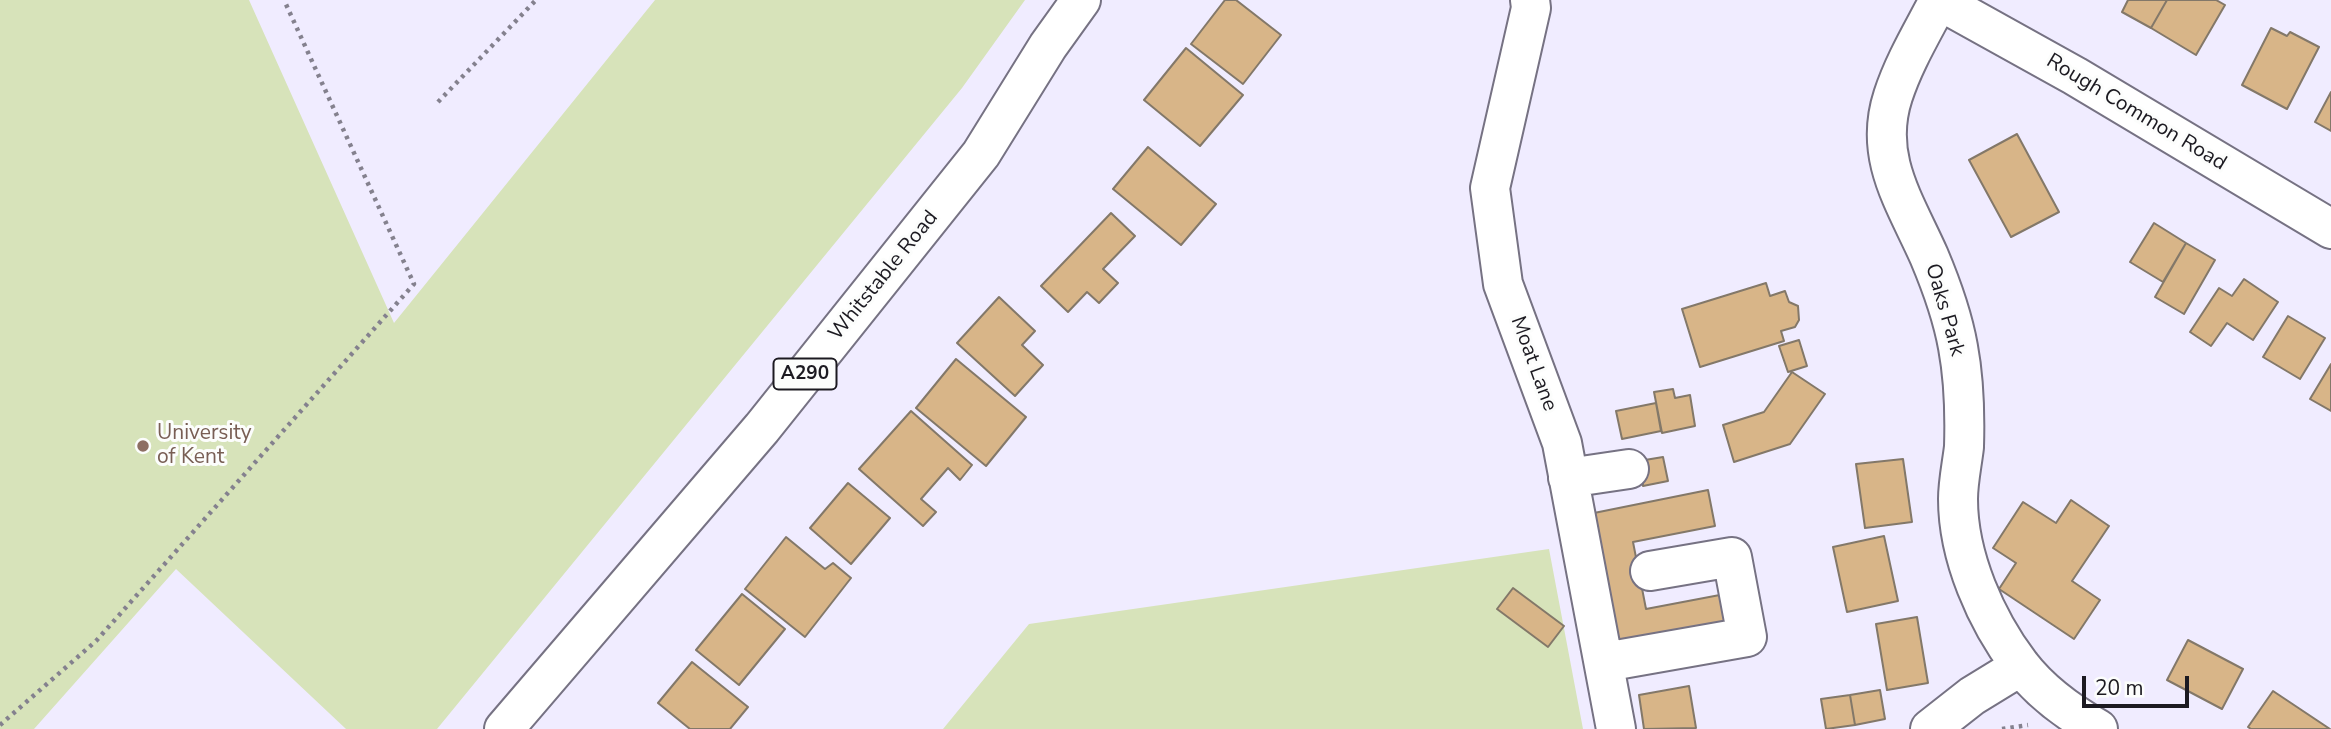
<!DOCTYPE html>
<style>
body{margin:0}
#map{position:relative;width:2331px;height:729px;overflow:hidden;background:#f0ecff;font-family:"Nunito Sans",sans-serif}
canvas{display:block}
.scale{position:absolute;left:2082px;top:676px;width:107px;height:32px;box-sizing:border-box;border:4px solid #1c1a21;border-top:0;padding-left:9px;font-size:21px;line-height:24px;white-space:nowrap;color:#1c1a21;-webkit-text-stroke:5px #fcfdfc;paint-order:stroke}
</style>
<div id="map">
<canvas width="2331" height="729"></canvas>
<div class="scale">20 m</div>
</div>
<script>
const ctx = document.querySelector('canvas').getContext('2d');
ctx.lineJoin = 'round';
function fillPath(path, color) { ctx.fillStyle = color; ctx.fill(path, 'evenodd'); }
function strokePath(path, color, width, dash) { ctx.strokeStyle = color; ctx.lineWidth = width; ctx.lineCap = dash ? 'butt' : 'round'; ctx.setLineDash(dash || []); ctx.stroke(path); }
function write(font, color, halo, rows, align = 'center') {
  ctx.font = font + ' "Nunito Sans",sans-serif'; ctx.lineWidth = 6; ctx.setLineDash([]); ctx.textBaseline = 'middle'; ctx.strokeStyle = halo; ctx.fillStyle = color; for (const [text, x, y, turn = 0] of rows) {
    ctx.save(); ctx.translate(x, y); ctx.rotate((+turn || 0) * Math.PI / 180); ctx.textAlign = isNaN(turn) ? turn : align; if (halo) ctx.strokeText(text, 0, 0); ctx.fillText(text, 0, 0); ctx.restore();
  }
}
fillPath(new Path2D(`
 M0,0H249L394,323L655,0H1025L962,88L437,729H346L176,569L34,729H0Z
 M1549,549L1583,729H943L1029,624Z`), '#d7e3ba');
const building = new Path2D(`
 M1225,0H1236L1281,35L1243,84L1191,44Z
 M2128,0H2167L2151,28L2122,12Z
 M2167,0H2216L2225,5L2196,55L2151,28Z
 M2271,28L2287,36L2290,32L2319,47L2287,109L2242,85Z
 M1186,48L1243,95L1200,146L1144,100Z
 M2331,92V131L2315,122Z
 M2017,134L2059,212L2011,237L1969,160Z
 M1148,147L1216,204L1181,245L1113,189Z
 M1111,213L1135,236L1103,269L1118,283L1099,303L1087,292L1068,312L1041,286Z
 M2154,223L2186,243L2163,282L2130,262Z
 M2186,243L2215,260L2184,314L2155,297Z
 M2244,279L2278,302L2253,340L2227,323L2211,346L2190,332L2219,288L2232,296Z
 M1766,283L1770,296L1785,291L1789,302L1798,306L1799,320L1795,327L1781,331L1784,341L1700,367L1682,309Z
 M999,297L1035,331L1022,345L1043,365L1015,396L957,343Z
 M2288,316L2325,338L2300,379L2263,357Z
 M1799,340L1807,366L1788,372L1779,346Z
 M956,359L1026,417L986,466L916,408Z
 M2331,364V411L2310,399Z
 M1792,372L1825,394L1790,444L1734,462L1723,425L1764,412Z
 M1673,389L1675,398L1690,395L1695,426L1662,433L1654,392Z
 M1656,403L1661,431L1622,439L1616,411Z
 M911,411L972,465L960,480L948,468L921,499L936,512L923,526L859,469Z
 M1663,457L1668,481L1643,486L1639,461Z
 M1903,459L1912,522L1865,528L1856,464Z
 M848,483L890,518L851,564L810,528Z
 M1708,490L1715,526L1633,542L1646,609L1725,594L1731,625L1620,647L1594,513Z
 M2071,500L2109,526L2072,581L2100,600L2074,639L1999,589L2016,563L1993,548L2023,502L2056,523Z
 M1884,536L1898,601L1847,612L1833,547Z
 M786,537L825,569L833,563L851,578L805,637L745,589Z
 M1513,588L1564,626L1548,647L1497,609Z
 M742,594L785,629L739,685L696,650Z
 M1917,617L1928,683L1887,690L1876,624Z
 M2188,640L2243,669L2222,709L2167,680Z
 M692,662L748,707L730,729H690L658,703Z
 M1689,686L1696,728L1644,729L1639,695Z
 M1880,690L1885,719L1855,725L1850,695Z
 M2273,691L2330,729H2251L2248,727Z
 M1850,695L1855,725L1826,729L1821,699Z`);
fillPath(building, '#d8b588');
strokePath(building, '#837869', 2);
const minor = new Path2D(`
 M1530,0L1531,8L1490,188L1503,284L1562,443L1616,729
 M1938,0L2075,76L2331,229
 M1939,0C1923,31 1904,62 1893,96C1873,157 1905,202 1929,256C1940,282 1953,319 1958,347C1964,379 1965,414 1964,447C1962,464 1958,482 1958,499C1958,557 1986,620 2020,665C2040,691 2070,713 2098,729
 M1568,478L1629,469
 M1605,662L1747,637L1732,557L1650,571
 M1930,729L1972,696L2021,666`);
const major = new Path2D(`
 M504,729L762,428L981,154L1048,46L1081,0`);
strokePath(minor, '#767283', 42);
strokePath(major, '#767283', 42);
strokePath(new Path2D(`
 M438,102L536,0
 M0,725L96,641L414,284L284,0
 M2002,729L2028,725`), '#84818e', 4.5, [3.5, 5]);
strokePath(minor, '#fff', 38);
strokePath(major, '#fff', 38);
for (const [x, y, r, color] of [
 [143,446,7,"#8d6e63"]
]) { const dot = new Path2D(); dot.arc(x, y, r, 0, 2 * Math.PI); ctx.fillStyle = color; ctx.fill(dot); strokePath(dot, '#fcfdfc', 2.5); }
for (const [x, y, w] of [
 [805,374,63]
]) { const box = new Path2D(); box.roundRect(x - w / 2, y - 15.5, w, 31, 5); ctx.fillStyle = '#fcfdfc'; ctx.fill(box); strokePath(box, '#1c1a21', 2); }
write('bold 19px', '#1c1a21', null, [
 ["A290",805,374]
]);
write('21px', '#1c1a21', '#fcfdfc', [
 ["Rough Common Road",2136,113,31],
 ["Whitstable Road",884,276,-51],
 ["Oaks Park",1944,310,74],
 ["Moat Lane",1533,364,70]
]);
write('21px', '#785e54', '#fcfdfc', [
 ["University",157,434],
 ["of Kent",157,458]
], 'left');
</script>
